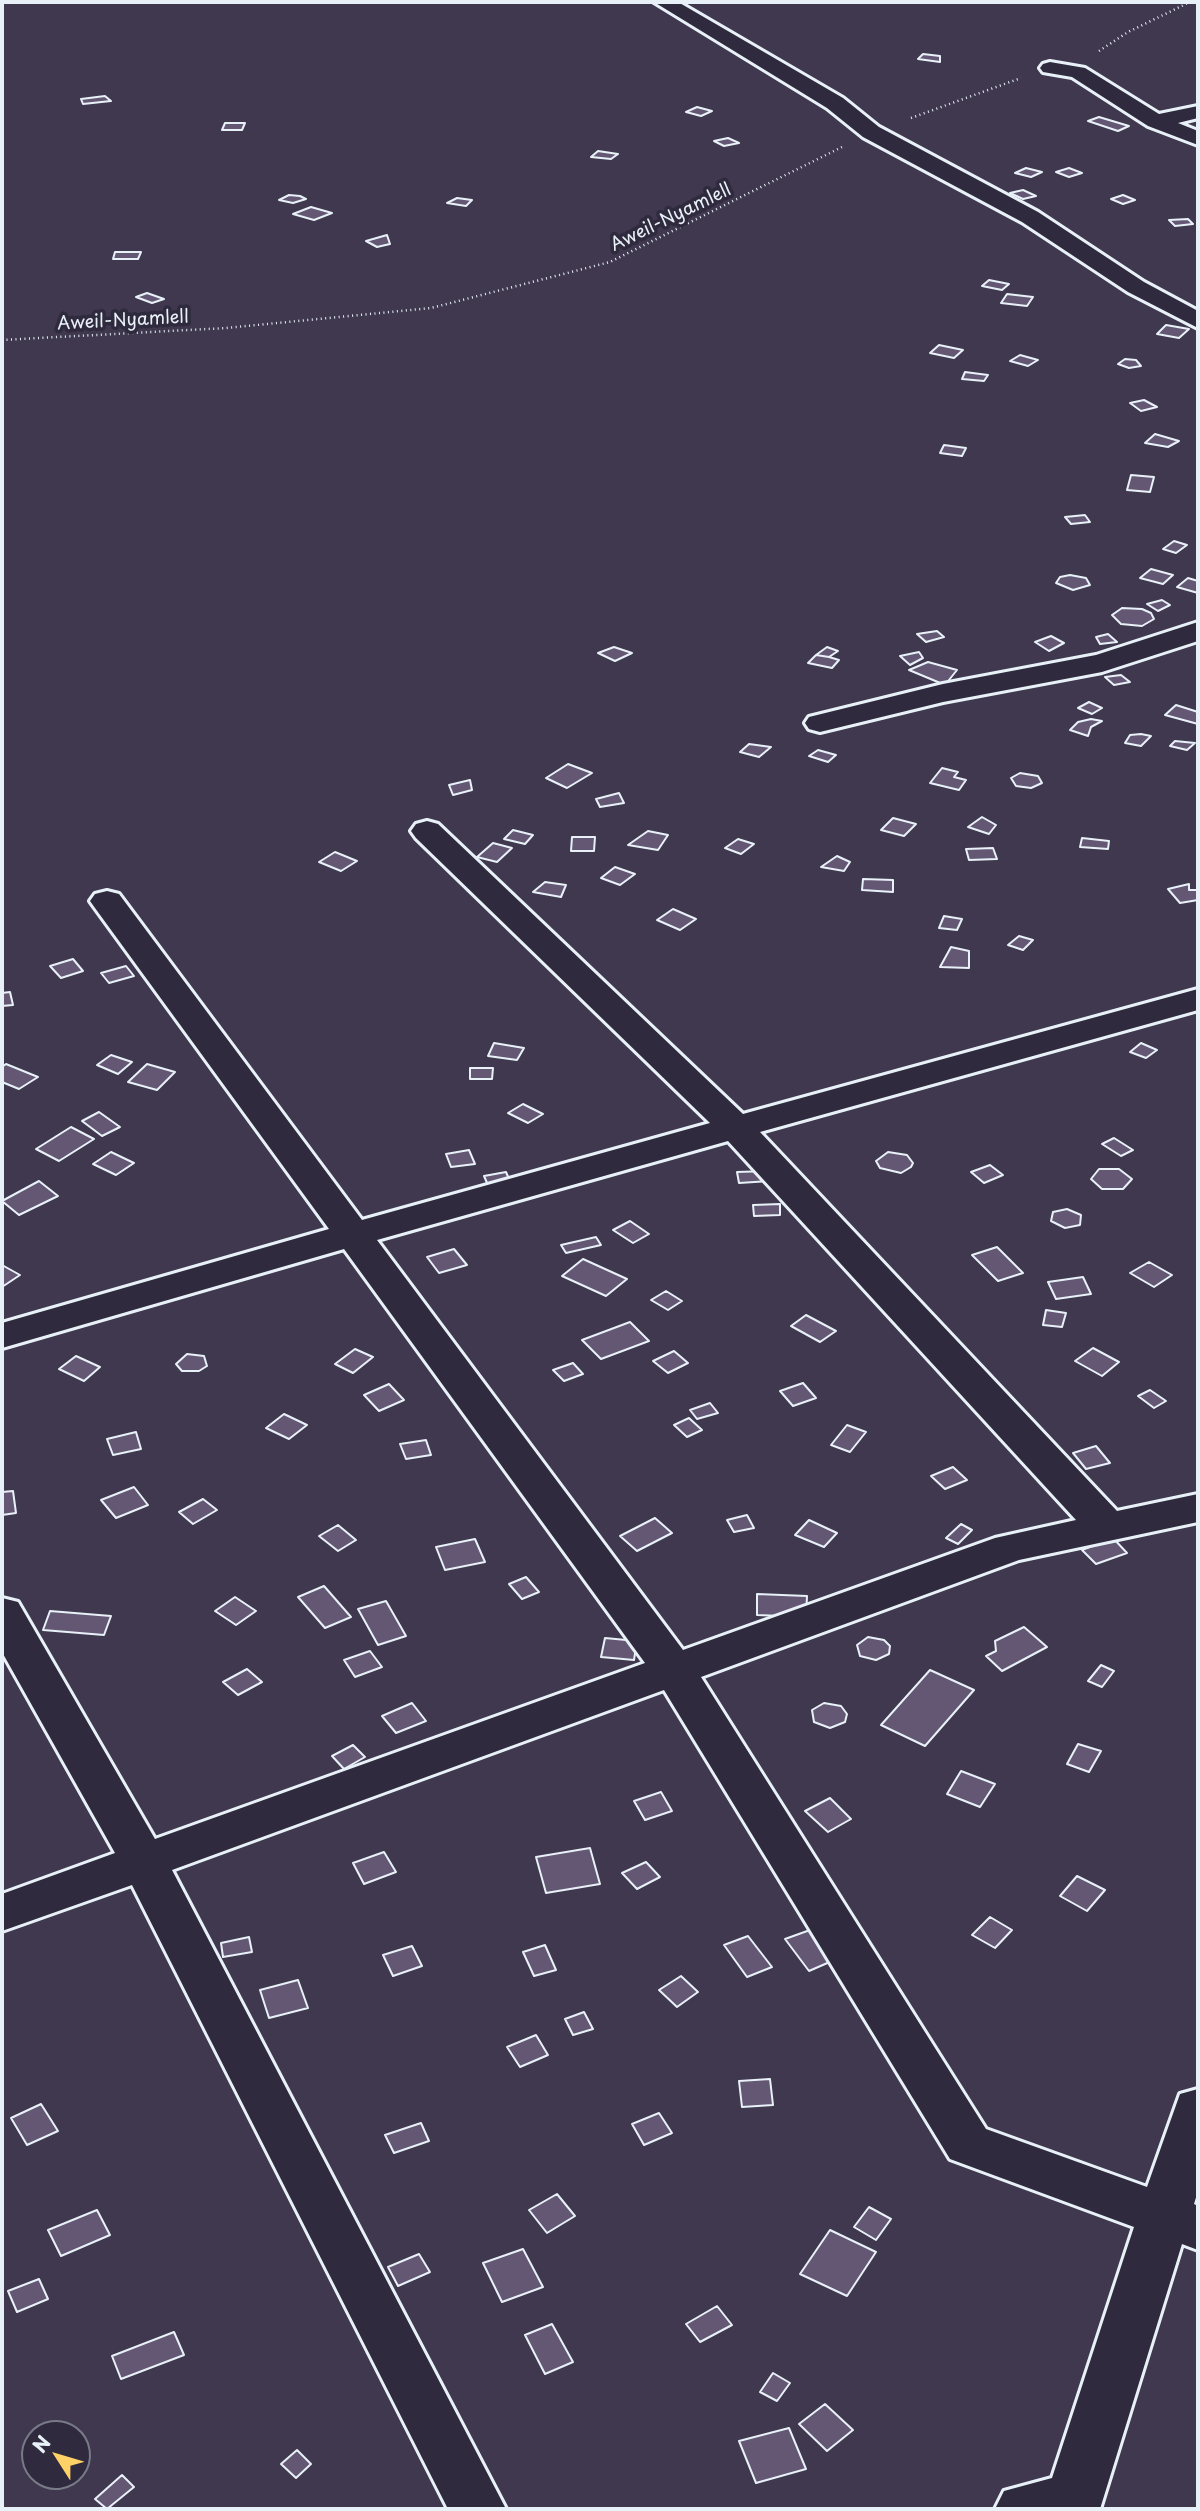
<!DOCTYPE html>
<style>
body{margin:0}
#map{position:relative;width:1200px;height:2511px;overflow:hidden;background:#3f384e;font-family:"Playpen Sans",sans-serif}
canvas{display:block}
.frame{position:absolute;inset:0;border:4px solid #e8f1f8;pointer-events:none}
.north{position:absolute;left:21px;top:2420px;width:70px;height:70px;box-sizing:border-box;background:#2f2a3d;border:2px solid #797a88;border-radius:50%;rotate:307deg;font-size:19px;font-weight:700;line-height:28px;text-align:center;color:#e8f1f8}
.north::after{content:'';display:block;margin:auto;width:24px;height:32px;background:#ffd166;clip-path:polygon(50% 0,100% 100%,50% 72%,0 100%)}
</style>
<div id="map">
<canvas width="1200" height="2511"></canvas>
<div class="frame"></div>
<div class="north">N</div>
</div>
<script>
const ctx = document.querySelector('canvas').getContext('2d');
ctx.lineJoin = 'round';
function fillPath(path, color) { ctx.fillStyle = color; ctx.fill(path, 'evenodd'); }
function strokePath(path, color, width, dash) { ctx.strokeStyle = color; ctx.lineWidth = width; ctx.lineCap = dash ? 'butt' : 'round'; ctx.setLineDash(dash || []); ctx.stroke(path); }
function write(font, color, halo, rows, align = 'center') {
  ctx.font = font + ' "Playpen Sans",sans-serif'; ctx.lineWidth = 7; ctx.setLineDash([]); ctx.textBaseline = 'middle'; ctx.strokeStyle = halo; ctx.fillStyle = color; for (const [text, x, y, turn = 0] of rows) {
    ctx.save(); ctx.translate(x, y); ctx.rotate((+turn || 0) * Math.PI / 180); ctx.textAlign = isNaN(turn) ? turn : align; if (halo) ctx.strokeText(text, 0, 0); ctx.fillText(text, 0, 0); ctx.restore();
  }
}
const building = new Path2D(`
 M923,54L940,56V62L918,59Z
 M105,96L111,101L83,104L81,99Z
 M697,107L712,111L701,116L686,112Z
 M1099,117L1129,126L1118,131L1088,121Z
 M225,123H245L242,130H222Z
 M728,138L739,143L724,146L714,141Z
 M598,151L618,154L611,159L591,157Z
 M1026,168L1042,172L1031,177L1015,173Z
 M1069,168L1082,173L1069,177L1056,172Z
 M1023,190L1036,196L1023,199L1010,193Z
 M289,195L300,196L306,199L293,203L279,200Z
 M1123,195L1135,200L1123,204L1111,199Z
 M457,198L472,200L466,206L447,203Z
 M311,207L332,213L314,220L293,214Z
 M1188,219L1193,224L1175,226L1169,220Z
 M387,235L390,244L377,247L366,241Z
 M115,252H141L138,259H113Z
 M989,280L1009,284L1002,290L982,286Z
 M147,293L164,299L152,303L136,297Z
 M1007,294L1033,297L1027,306L1001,303Z
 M1166,325L1189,329L1179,338L1157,334Z
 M939,345L963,350L954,358L930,353Z
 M1020,355L1038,360L1028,366L1010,361Z
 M1125,359L1136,360L1141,366L1129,368L1118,364Z
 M965,372L988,375L984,381L962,379Z
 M1144,400L1157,407L1141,411L1130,403Z
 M1155,434L1179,441L1168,447L1145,443Z
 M944,445L966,448L962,456L940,453Z
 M1131,475L1154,477L1150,492L1127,490Z
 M1085,515L1090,522L1071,524L1065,517Z
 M1174,541L1187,545L1176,553L1163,549Z
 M1151,569L1173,575L1163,584L1140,578Z
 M1070,575L1086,578L1090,585L1073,590L1056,583L1060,577Z
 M1188,578L1198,581V593L1177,587Z
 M1162,600L1170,605L1158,611L1147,604Z
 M1122,608L1142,609L1151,613L1154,619L1142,626L1121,624L1112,615Z
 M937,631L944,637L926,642L917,634Z
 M1108,634L1117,642L1100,644L1096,637Z
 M1051,636L1064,643L1049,651L1035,642Z
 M614,647L632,653L615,661L598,653Z
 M827,647L838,651L829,657L816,655Z
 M919,652L923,658L910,665L900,656Z
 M816,655L829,657L839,660L832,668L808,663Z
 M928,662L957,670L945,685L909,670Z
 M1121,675L1130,682L1114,685L1105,677Z
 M1089,702L1102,708L1092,714L1078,708Z
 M1176,705L1198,712V724L1165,715Z
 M1091,719L1102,721L1091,727L1088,736L1070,730L1078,722Z
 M1141,734L1151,736L1141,746L1125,743L1130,735Z
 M1175,741L1195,743L1187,750L1170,746Z
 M749,744L771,747L759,757L740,752Z
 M818,750L836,755L828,762L809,756Z
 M568,764L592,773L567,788L546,778Z
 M942,768L958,772L954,777L966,780L959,790L930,783Z
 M1020,773L1038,776L1042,783L1031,788L1016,786L1011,778Z
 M470,780L472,790L453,795L449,785Z
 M619,793L624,803L600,807L596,799Z
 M982,817L996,825L989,834L968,827Z
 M893,818L916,824L904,836L881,830Z
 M513,830L533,835L525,844L504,839Z
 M648,831L668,835L658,850L628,845Z
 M572,837H595L594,851H571Z
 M1082,838L1109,841L1108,849L1080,847Z
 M738,839L754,844L741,854L725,848Z
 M493,843L512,848L497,862L477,857Z
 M993,848L997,859L969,860L966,849Z
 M335,852L357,861L341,871L319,862Z
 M837,856L850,862L844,871L821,867Z
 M615,867L635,874L620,885L601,878Z
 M863,879L893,880V892L862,890Z
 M545,882L566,885L561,897L533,892Z
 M1189,884V890H1198V900L1180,903L1168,889Z
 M673,909L696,919L680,930L657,920Z
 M944,916L962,919L957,930L939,928Z
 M1019,936L1033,940L1023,950L1008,945Z
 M951,947L969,951V968L940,967Z
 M73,959L83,971L61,978L50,966Z
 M126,966L134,976L109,983L101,973Z
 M10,992L13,1005L2,1006V993Z
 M494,1043L524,1048L517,1060L488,1056Z
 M1141,1043L1157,1050L1146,1058L1130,1052Z
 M111,1055L132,1062L118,1074L97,1065Z
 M6,1064L38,1077L19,1089L2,1082V1067Z
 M147,1064L175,1072L157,1090L128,1082Z
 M470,1068H493L492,1079H470Z
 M523,1104L543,1114L528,1123L508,1113Z
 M99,1112L120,1127L102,1136L82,1121Z
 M71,1127L94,1139L59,1161L36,1149Z
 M1114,1138L1133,1150L1121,1156L1102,1144Z
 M469,1150L475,1164L451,1167L446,1154Z
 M111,1152L134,1163L116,1175L93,1164Z
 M888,1152L907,1155L913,1163L911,1167L901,1173L880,1168L876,1161Z
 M990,1165L1003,1175L984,1183L971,1172Z
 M1099,1169H1119L1132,1179L1123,1189H1102L1091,1179Z
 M769,1171L770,1181L739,1183L737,1172Z
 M506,1172L513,1188L491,1192L484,1176Z
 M39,1181L58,1196L19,1215L2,1201Z
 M780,1204V1215L754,1216L753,1205Z
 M1067,1209L1081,1215L1080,1225L1065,1228L1051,1221L1053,1212Z
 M630,1221L649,1234L633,1243L613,1230Z
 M596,1237L601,1245L566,1253L561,1245Z
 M997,1247L1023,1273L998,1281L972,1255Z
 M454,1249L467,1265L439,1273L427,1257Z
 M583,1259L627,1279L606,1296L562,1276Z
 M1149,1262L1172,1275L1154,1287L1130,1273Z
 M2,1265L20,1275L2,1287Z
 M1083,1277L1091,1294L1056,1299L1048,1282Z
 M666,1291L682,1301L668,1310L651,1300Z
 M1046,1310L1066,1313L1062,1327L1043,1325Z
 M806,1315L836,1331L820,1342L791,1326Z
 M630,1322L649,1341L601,1359L582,1340Z
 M1093,1348L1119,1362L1102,1376L1075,1361Z
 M355,1349L373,1357L353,1373L335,1364Z
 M674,1351L688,1363L668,1373L653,1361Z
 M187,1354L204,1356L207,1366L199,1371H182L176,1364Z
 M76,1356L100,1367L84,1381L59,1369Z
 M573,1363L583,1374L564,1381L553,1370Z
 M803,1383L816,1398L793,1406L780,1391Z
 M389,1384L404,1400L379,1411L364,1395Z
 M1150,1390L1166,1401L1154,1408L1138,1396Z
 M710,1403L718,1413L697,1419L690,1410Z
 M284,1414L307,1425L289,1439L266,1428Z
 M689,1418L702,1430L687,1437L674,1425Z
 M847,1425L866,1432L850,1452L831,1445Z
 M136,1432L141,1449L113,1455L107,1439Z
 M426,1440L431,1455L406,1459L400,1444Z
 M1096,1446L1110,1463L1086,1469L1073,1453Z
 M953,1467L967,1480L945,1489L931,1476Z
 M134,1487L148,1505L116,1518L101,1500Z
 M13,1491L16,1513L2,1515V1492Z
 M203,1499L217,1510L193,1524L179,1512Z
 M747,1515L754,1528L734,1532L727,1520Z
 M655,1518L672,1533L637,1551L620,1536Z
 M809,1520L837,1533L824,1547L795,1535Z
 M961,1524L972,1530L958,1544L946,1538Z
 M338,1525L356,1540L338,1551L319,1536Z
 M1113,1538L1127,1553L1096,1564L1082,1550Z
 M475,1539L485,1562L445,1570L436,1547Z
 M526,1577L539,1592L522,1599L509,1584Z
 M324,1586L351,1617L325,1628L298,1597Z
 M757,1594L807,1596L806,1617L757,1615Z
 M235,1597L256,1611L236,1625L215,1611Z
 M386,1601L406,1636L378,1645L358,1609Z
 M50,1611L111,1616L104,1635L43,1630Z
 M1024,1627L1047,1647L1002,1671L986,1656L996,1651L995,1641Z
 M868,1637L884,1640L890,1646L889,1654L876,1660L860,1656L857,1645Z
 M605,1638L637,1641L634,1660L601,1657Z
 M370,1651L382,1667L355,1677L344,1660Z
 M1101,1665L1114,1671L1102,1687L1088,1681Z
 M247,1669L262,1682L238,1695L223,1682Z
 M930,1670L974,1690L925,1746L881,1725Z
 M412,1703L426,1721L396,1733L382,1716Z
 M824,1703L841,1706L847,1714L845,1722L830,1728L814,1722L812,1710Z
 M1078,1744L1101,1751L1089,1772L1067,1764Z
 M353,1745L365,1757L344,1769L332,1756Z
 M961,1771L995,1784L980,1807L947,1794Z
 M661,1792L672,1811L645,1820L634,1801Z
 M830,1798L851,1819L828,1832L805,1811Z
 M590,1848L600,1884L546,1893L536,1857Z
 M384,1852L396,1872L364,1884L353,1863Z
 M646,1862L660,1877L637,1889L622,1873Z
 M1077,1876L1105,1890L1087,1911L1060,1896Z
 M990,1917L1012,1930L995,1948L972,1935Z
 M810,1930L832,1961L809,1971L785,1939Z
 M748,1936L772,1967L747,1977L724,1945Z
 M249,1937L252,1952L223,1957L221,1943Z
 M545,1945L556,1970L534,1976L523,1952Z
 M412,1946L422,1966L393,1976L383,1955Z
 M681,1976L698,1992L677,2007L659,1990Z
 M298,1980L308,2008L269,2018L260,1990Z
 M584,2012L593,2029L573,2035L565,2019Z
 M536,2035L548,2055L520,2067L507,2047Z
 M770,2079L773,2105L742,2107L739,2081Z
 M41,2104L58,2131L27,2145L11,2118Z
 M659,2113L672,2133L644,2145L632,2124Z
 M421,2123L429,2141L394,2153L385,2135Z
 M557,2194L575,2216L547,2233L529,2210Z
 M869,2207L891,2219L876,2240L854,2227Z
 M97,2210L110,2235L61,2256L48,2230Z
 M830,2230L876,2252L847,2296L800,2274Z
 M523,2249L543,2287L502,2302L483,2263Z
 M419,2254L430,2272L398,2286L388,2267Z
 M39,2279L48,2299L17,2312L8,2291Z
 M717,2306L732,2325L700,2342L686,2324Z
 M552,2324L573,2362L545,2374L525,2335Z
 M174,2332L184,2355L121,2379L112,2356Z
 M773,2373L790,2383L777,2401L760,2392Z
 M825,2404L853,2430L827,2451L799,2424Z
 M789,2428L806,2469L756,2483L739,2441Z
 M297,2450L311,2464L296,2478L281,2464Z
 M122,2475L134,2487L107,2509L95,2499Z`);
fillPath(building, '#645774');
strokePath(building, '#e8f1f8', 2);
const minor = new Path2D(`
 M654,2H678L843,98L879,127L1038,212L1144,282L1198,311V328L1128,292L1022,222L863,137L827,108Z
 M1050,62L1085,68L1159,114L1198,106V118L1178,123L1198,131V145L1148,126L1072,77L1043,72L1040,68L1043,64Z
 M1198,622V641L1102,672L943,702L820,732L809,729L805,723L809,717L943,684L1096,655Z
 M427,821L438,824L743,1114L1198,989V1010L760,1132L1117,1511L1198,1494V1522L1019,1560L701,1677L986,2129L1147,2187L1180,2094L1198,2089V2191L1194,2204L1198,2206V2250L1182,2244L1100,2509H995L1004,2491L1052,2478L1134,2227L950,2159L664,1690L172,1870L506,2509H448L132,1885L2,1931V1894L115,1853L2,1652V1598L18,1602L155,1839L645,1663L344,1249L2,1348V1323L329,1229L95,908L90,901L95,894L107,891L119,894L362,1220L710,1123L416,838L411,831L416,824ZM728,1141L1076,1520L995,1538L683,1650L377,1240Z`);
strokePath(minor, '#e8f1f8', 6);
strokePath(new Path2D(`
 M1099,51L1128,32L1190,2
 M911,118L1021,78
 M2,340L226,328L431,308L610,262L842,147`), '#e8f1f8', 2.5, [1, 3.5]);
fillPath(minor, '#2f2a3d');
write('18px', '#e8f1f8', '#2f2a3d', [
 ["Aweil-Nyamlell",671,218,-26],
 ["Aweil-Nyamlell",123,321,-3]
]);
</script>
